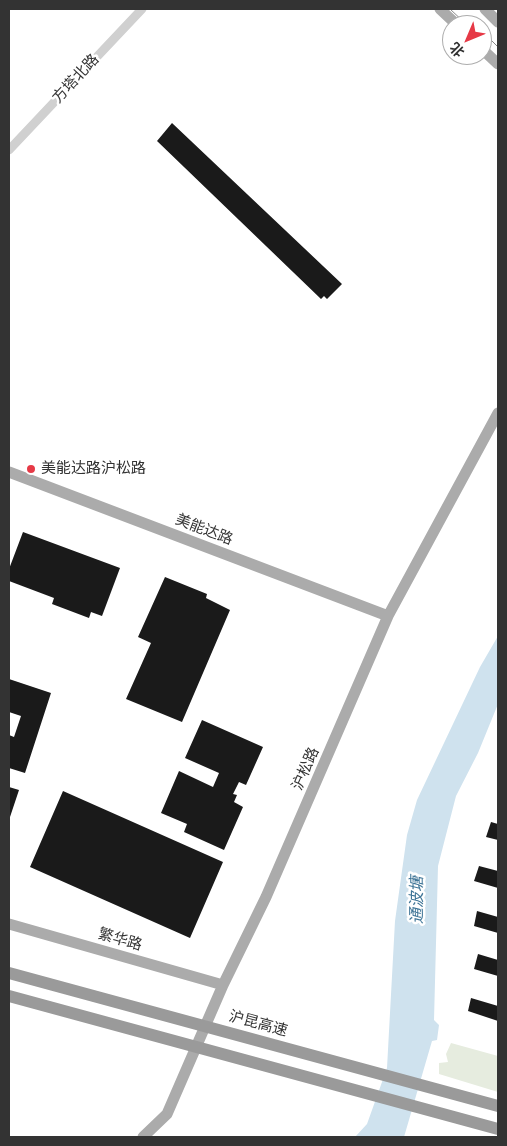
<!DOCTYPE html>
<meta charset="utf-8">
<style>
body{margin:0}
#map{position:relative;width:507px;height:1146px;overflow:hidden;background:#fff;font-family:Arial,"Noto Sans SC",sans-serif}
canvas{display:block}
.frame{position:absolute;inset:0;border:10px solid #333;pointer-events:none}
.north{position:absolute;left:442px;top:15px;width:50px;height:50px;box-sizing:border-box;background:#fff;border:1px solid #adadad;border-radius:50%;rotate:225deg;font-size:14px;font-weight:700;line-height:20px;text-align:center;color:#333}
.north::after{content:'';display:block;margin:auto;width:18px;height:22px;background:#e63946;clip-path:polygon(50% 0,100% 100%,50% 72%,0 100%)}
</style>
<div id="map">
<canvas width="507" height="1146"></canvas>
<div class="frame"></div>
<div class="north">北</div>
</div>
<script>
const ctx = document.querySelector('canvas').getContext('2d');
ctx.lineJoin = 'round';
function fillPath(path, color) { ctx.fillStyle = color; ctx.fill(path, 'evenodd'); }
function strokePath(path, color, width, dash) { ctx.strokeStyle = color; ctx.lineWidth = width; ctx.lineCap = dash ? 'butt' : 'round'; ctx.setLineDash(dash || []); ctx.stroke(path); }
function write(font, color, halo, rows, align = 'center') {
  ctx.font = font + ' Arial,"Noto Sans SC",sans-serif'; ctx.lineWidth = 5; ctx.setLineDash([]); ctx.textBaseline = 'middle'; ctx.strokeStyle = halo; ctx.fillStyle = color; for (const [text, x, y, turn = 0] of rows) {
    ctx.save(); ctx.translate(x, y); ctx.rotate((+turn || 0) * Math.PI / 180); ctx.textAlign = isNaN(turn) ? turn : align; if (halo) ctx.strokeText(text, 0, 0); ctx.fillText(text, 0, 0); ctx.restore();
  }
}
fillPath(new Path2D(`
 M451,1043L498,1056V1092L439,1074V1063L448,1062L446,1054Z`), '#e6ecdf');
fillPath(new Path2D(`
 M498,636V704L478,753L456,796L438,866L434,1020L439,1025L437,1040L432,1041L404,1137H355L367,1124L387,1068L395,921L407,835L417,800L480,667Z`), '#cfe2ee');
fillPath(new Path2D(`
 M172,123L342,284L327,299L324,296L321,299L157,141Z
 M23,532L120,568L102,616L91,612L89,618L52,604L54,598L9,581V569Z
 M165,577L207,594L206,598L230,610L182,722L126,699L151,643L138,637Z
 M9,679L51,693L25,773L9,768V735L14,737L21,716L9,712Z
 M202,720L263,747L246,785L239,782L233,794L237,795L234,802L243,807L224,850L184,832L187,824L161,813L179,771L213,787L219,773L185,758Z
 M9,787L19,790L9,820Z
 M63,791L223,862L190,938L30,867Z
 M491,822L498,824V840L486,837Z
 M479,866L498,871V888L474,881Z
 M477,911L498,917V933L474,926Z
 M478,954L498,960V976L474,969Z
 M471,998L498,1006V1021L468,1011Z`), '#1a1a1a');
strokePath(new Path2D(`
 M9,150L142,9`), '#d0d0d0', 9);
strokePath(new Path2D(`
 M440,9L457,25
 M485,9L498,22
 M482,49L498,64
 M9,472L388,616
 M9,924L223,985
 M143,1137L167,1114L223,985L266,897L388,616L498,413`), '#ababab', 11);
strokePath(new Path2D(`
 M9,973L498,1106
 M9,996L498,1129`), '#9a9a9a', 12);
strokePath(new Path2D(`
 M450,9L467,25
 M482,31L498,47`), '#888', 1);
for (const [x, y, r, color] of [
 [31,469,5,"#e63946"]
]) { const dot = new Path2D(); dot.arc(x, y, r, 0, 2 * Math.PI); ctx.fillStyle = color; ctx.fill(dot); strokePath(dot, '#fff', 2); }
write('15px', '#333', '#fff', [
 ["方塔北路",76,79,-47],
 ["美能达路",204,530,21],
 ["沪松路",306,769,-66],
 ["繁华路",120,940,16],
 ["沪昆高速",258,1024,15]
]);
write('15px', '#333', '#fff', [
 ["美能达路沪松路",41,469]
], 'left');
write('italic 16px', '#3f7597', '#fff', [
 ["通波塘",418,900,-90]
]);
</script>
